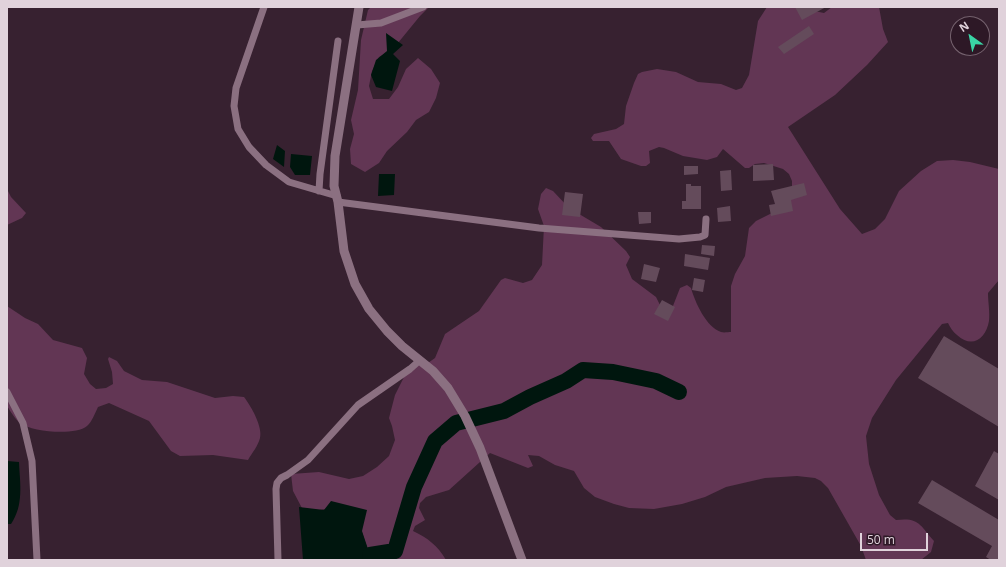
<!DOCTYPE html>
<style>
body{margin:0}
#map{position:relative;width:1006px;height:567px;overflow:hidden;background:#372130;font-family:"Open Sans",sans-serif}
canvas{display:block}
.frame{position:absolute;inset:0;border:8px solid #e0d2db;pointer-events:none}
.north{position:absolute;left:950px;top:16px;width:40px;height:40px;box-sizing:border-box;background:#2d1826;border:1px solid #75626e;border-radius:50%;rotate:327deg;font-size:11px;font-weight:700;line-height:16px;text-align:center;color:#e0d2db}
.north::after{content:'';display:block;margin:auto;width:14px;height:18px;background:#3ad4a5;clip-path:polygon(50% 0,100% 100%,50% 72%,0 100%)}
.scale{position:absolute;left:860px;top:533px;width:68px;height:18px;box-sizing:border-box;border:2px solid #e0d2db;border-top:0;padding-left:5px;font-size:12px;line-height:14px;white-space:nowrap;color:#e0d2db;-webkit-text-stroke:3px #2d1826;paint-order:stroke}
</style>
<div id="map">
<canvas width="1006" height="567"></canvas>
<div class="frame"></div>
<div class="north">N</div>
<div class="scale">50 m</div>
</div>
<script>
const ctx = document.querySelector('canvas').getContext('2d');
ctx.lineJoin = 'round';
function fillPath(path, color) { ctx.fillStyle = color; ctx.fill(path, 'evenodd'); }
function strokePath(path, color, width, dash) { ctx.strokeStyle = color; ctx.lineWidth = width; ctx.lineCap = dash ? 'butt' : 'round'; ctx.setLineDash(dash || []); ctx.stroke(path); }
fillPath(new Path2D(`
 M371,7H429L420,16L393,49L379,57L372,71L369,86L373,99H389L398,87L406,69L418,58L431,69L440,83L436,98L429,112L416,120L407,132L387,151L379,163L365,172L351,164L350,149L354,134L351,120L358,90L361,40L368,10Z
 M767,7H795L824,13L832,7H879L883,29L888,42L867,65L835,95L788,127L840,209L862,234L875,229L885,219L899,191L921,171L937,161L953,160L970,162L999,169V280L988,293C988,302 990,312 989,321C986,339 972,349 957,335C953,332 950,327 948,323L942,324L896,380L872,418L866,436L869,464L879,495L890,515L896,520C919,517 920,525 934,541L931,552L921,560H866L861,546L828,488L821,481L815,478L797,476L765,478L726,487L705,497L682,504L654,509L629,508L614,504L595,497L584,488L574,471L555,465L539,456L528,455L533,466L528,468L490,453L449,490L426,497L420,503L419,508L425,520L415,526L413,531C428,538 438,546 446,560H371L359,523L325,509L307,512L303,510L293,491L291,474L319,472L349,479L363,476L377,467L389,456L395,440L392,426L389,418L395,395L405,375L414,367L428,363L435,358L445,334L479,311L501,280L505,278L523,283L532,280L542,265L544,226L538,209L541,194L546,188L553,191L569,208L601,227L626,251L630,257L626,265L632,279L656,297L663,311H671L680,288L687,285L691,288C695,302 706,327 721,332C724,333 728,332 731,332V286L735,274L745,256L749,228L756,221L774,212L792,188V181L789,174L783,169L764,163L755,164L749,168H745L723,149L717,157L707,160L683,156L664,148L659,147L649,151L650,163L646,166H641L621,159L609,141H593L591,138L594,134L616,129L624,124L626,106L634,83L638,74L642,72L657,69L676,72L698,82L721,84L736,90L742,88L749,75L758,21Z
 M7,189L11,197L26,213L22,218L7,225Z
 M7,306L25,318L38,324L53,340L82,348L87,358L84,374L90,384L96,389L106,388L113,384L112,372L108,359L109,357L117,361L124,371L142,380L167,382L215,398L233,396L244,397C251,406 263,427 260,438C258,446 252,453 248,460L213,455L180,456L171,451L149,421L109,403L98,407C95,413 92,422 87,426C75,436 32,432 20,423C15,419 11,412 7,406Z`), '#623654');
fillPath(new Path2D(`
 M386,33L403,45L393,54L400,61L392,91L376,87L371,75L376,60L387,51Z
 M277,145L285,151L284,167L273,159Z
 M291,154L312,156L310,175H295L290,167Z
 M379,174H395L394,195L378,196Z
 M7,461L19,462C20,484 24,505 11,524H7Z
 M331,501L367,510L362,531L370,555V560H303L299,507L324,510Z`), '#00160e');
strokePath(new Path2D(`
 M370,555L395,551L414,487L435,441L456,423L504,411L530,397L566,381L583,370L613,372L656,381L679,392`), '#00160e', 16);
fillPath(new Path2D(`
 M795,7H826L802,20Z
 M809,26L814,34L784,54L778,47Z
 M773,164L774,180L753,181V165Z
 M684,166H698V174L684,175Z
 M731,170L732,190L721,191L720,171Z
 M804,183L807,195L791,200L793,211L771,216L769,205L775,204L771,191Z
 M686,184H691V186H701V209H682V201H686Z
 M565,192L583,194L580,217L562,215Z
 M730,206L731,221L718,222L717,208Z
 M638,212H651V223L639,224Z
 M702,245L715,246L714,256L701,254Z
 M685,254L710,258L708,270L684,266Z
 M644,264L660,268L656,282L641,279Z
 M694,278L705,280L703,292L692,290Z
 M662,300L675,307L668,321L654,314Z
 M944,336L999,369V427L918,378Z
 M994,451L999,454V500L975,486Z
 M932,480L999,520V560H991L986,557L992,546L918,503Z`), '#644b5b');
strokePath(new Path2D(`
 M264,7L236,88L234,106L238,129L249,147L266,165L289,182L337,196
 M357,25L381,23L423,7
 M319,191L320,174L338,41
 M338,202L539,228L679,239L700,237L705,235L706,219
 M7,392L23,423L32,461L37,560
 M278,560L276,489L277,483L281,478L287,475L308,460L358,405L410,369L419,361`), '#8b7081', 7);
strokePath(new Path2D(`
 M359,7L335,156L334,186L338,202L344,251L355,284L369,309L387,331L402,346L433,371L448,388L465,416L480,448L522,560`), '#8b7081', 9);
</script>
